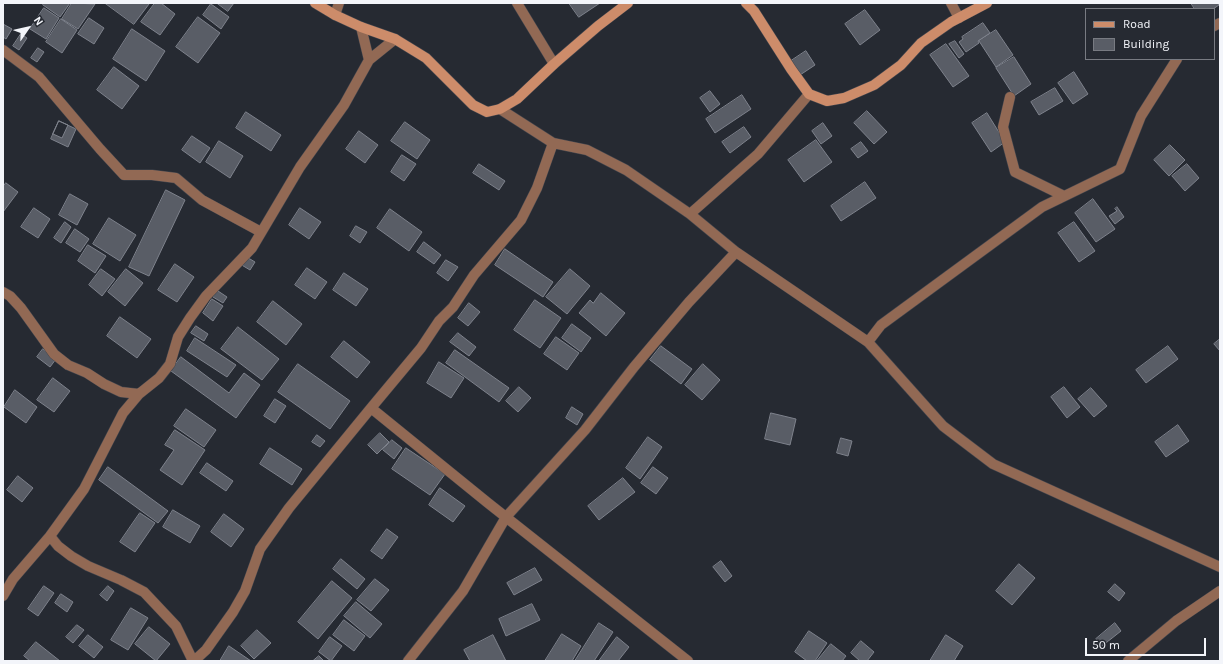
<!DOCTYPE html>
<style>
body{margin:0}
#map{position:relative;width:1223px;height:664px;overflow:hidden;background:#262a32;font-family:Karla,sans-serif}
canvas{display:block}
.frame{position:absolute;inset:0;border:4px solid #f3f5fa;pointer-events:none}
.legend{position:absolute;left:1085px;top:8px;width:130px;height:52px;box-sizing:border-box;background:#262a32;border:1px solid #787b82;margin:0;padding:5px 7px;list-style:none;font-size:12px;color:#f3f5fa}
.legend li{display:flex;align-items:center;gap:8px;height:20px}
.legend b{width:20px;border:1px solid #787b82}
.north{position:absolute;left:8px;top:8px;width:40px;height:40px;-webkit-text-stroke:3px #262a32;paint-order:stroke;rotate:56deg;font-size:11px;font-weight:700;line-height:16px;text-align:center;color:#f3f5fa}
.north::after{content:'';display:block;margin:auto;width:14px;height:18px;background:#f3f5fa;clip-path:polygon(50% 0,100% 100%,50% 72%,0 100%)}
.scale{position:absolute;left:1085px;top:638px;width:121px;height:18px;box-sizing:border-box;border:2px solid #f3f5fa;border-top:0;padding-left:5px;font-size:12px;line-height:14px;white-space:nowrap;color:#f3f5fa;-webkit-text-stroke:3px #262a32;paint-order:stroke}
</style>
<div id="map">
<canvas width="1223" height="664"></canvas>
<div class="frame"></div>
<ul class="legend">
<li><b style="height:5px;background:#cd8c6a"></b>Road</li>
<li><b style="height:11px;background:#595d66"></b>Building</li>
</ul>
<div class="north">N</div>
<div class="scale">50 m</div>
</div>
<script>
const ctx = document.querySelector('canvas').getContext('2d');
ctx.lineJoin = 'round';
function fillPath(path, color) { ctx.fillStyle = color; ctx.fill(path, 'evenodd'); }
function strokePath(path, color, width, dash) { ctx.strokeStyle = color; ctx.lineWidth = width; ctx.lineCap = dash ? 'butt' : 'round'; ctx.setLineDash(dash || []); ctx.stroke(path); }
const building = new Path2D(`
 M44,3H70L60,17L43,5Z
 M72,3L95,4L78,29L62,19Z
 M105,3H148L149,4L134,24Z
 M155,3H161L175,14L160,35L141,22Z
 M217,3H234L228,11Z
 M569,3H600L579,17Z
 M1191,3H1217L1219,5L1213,9H1195Z
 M211,4L229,17L221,29L203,15Z
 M44,8L59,18L46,39L30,29Z
 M865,10L880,30L860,45L845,24Z
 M198,17L220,33L198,63L176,47Z
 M89,18L104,28L94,44L78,34Z
 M61,19L77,30L62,53L46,42Z
 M983,23L990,33L978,41L979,43L966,52L959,42L963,39L962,37Z
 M3,24L12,29L6,39L3,37Z
 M132,29L165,51L146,81L113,59Z
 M996,30L1013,55L996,67L979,41Z
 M21,34L27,38L19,50L13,46Z
 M955,41L964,54L959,58L949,44Z
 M946,44L969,76L953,87L930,55Z
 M38,48L44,52L37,62L31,58Z
 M806,51L815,65L800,75L791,61Z
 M1014,57L1031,84L1014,96L996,68Z
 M114,67L139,86L122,109L97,90Z
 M1074,72L1088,94L1073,104L1058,83Z
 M1055,88L1063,101L1039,115L1031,102Z
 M710,91L720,104L710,112L700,98Z
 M742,95L751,109L715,133L706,119Z
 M867,111L887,132L874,144L854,123Z
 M246,112L281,135L271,151L236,128Z
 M987,113L1005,142L991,152L972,123Z
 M59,121L68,125L62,138L53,134Z
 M59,121L76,129L68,147L51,139Z
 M405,122L430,140L417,159L391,141Z
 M823,123L832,136L821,144L812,131Z
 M744,127L751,137L730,153L722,142Z
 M359,131L378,145L365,163L346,149Z
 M192,136L210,148L200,163L182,150Z
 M816,140L832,162L804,182L788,160Z
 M219,141L243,156L230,178L206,162Z
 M861,142L868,151L858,158L851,149Z
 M1170,145L1185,160L1169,176L1154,160Z
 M402,155L416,164L404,181L391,172Z
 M479,164L505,181L499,190L473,173Z
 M1187,164L1199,178L1185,191L1172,176Z
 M865,182L876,198L841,221L831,206Z
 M6,183L18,192L3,212V187Z
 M166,190L185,200L149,276L129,267Z
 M70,194L88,204L77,225L59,215Z
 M1093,199L1115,229L1096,242L1075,213Z
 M1117,207L1124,217L1115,224L1109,216L1117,211L1115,209Z
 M34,208L50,219L38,238L21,227Z
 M300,208L321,222L309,239L289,225Z
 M390,209L422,232L409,251L377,228Z
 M109,218L136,235L120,261L93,244Z
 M65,222L71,227L61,243L54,238Z
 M1074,222L1095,251L1079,262L1058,233Z
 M356,226L367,232L360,243L350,236Z
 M75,229L89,239L80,252L66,243Z
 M424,242L441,255L434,264L417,252Z
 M88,245L106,256L95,273L78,261Z
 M505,249L553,282L543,297L495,265Z
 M245,256L255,262L250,270L240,264Z
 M446,260L458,267L448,281L437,273Z
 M175,264L194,277L177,302L158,290Z
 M307,268L327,282L315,299L295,285Z
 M101,269L115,279L102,296L89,285Z
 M126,269L143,283L125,306L108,292Z
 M570,269L590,286L567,314L546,297Z
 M344,273L368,289L356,306L333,290Z
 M218,291L227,297L223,303L213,297Z
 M601,293L625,313L606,336L579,313L590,300L593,303Z
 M212,299L223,306L213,321L203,313Z
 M535,300L561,318L540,348L514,330Z
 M273,301L302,324L286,345L257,322Z
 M469,303L480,312L468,326L458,318Z
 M120,317L151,339L137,358L107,336Z
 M572,324L591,338L581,352L562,338Z
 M196,326L208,334L204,341L191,333Z
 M238,327L279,359L262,380L221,349Z
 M458,333L476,347L469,356L450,342Z
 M556,337L579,353L567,370L544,354Z
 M195,338L236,365L227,377L187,351Z
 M1220,339V351L1214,344Z
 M344,341L370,362L357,378L331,357Z
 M661,346L692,369L681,384L650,360Z
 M1168,346L1178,359L1146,383L1136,370Z
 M43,349L56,359L50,367L37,357Z
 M455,350L509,388L499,402L446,363Z
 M181,357L229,393L244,373L260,385L236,418L171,371Z
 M439,362L464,378L451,398L427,383Z
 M298,364L350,401L330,429L278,392Z
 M703,364L720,380L702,400L685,385Z
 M53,378L70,391L54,412L37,400Z
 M519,387L531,398L518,412L506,401Z
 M1064,387L1080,407L1067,418L1051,397Z
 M1091,388L1107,406L1094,417L1078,399Z
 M15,390L37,407L26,423L4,407Z
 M275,399L286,406L275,423L264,416Z
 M572,407L583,414L577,425L566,418Z
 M186,409L216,430L204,447L174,426Z
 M771,413L796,419L790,445L765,439Z
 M1178,425L1189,441L1166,457L1155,442Z
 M175,430L205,450L182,485L160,470L174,450L165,445Z
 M380,433L389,442L377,454L368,445Z
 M317,435L325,441L320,447L312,442Z
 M648,437L662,447L640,479L626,468Z
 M841,438L852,441L848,456L837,453Z
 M392,440L402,448L394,459L383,450Z
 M270,448L302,469L292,485L260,464Z
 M406,448L445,474L430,495L392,469Z
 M207,463L233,481L226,491L200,473Z
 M108,467L168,511L158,523L99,480Z
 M653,467L668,478L656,494L641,483Z
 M18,476L33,488L22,502L7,490Z
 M623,478L635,492L599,520L588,506Z
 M440,488L465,506L453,522L429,505Z
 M173,510L200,526L190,543L163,527Z
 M140,513L155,523L135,552L120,542Z
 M224,514L244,529L231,547L211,532Z
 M387,529L398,537L382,559L371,551Z
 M341,559L365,579L357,589L333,569Z
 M721,561L732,576L725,582L713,567Z
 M1019,564L1035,578L1012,605L996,591Z
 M535,568L542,580L514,595L507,583Z
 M375,579L389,590L371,611L357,600Z
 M332,581L352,598L318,639L298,622Z
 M1115,584L1125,593L1119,601L1108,592Z
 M44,586L54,593L38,616L28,609Z
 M108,586L114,591L107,601L100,595Z
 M61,594L73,602L67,612L55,603Z
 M356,602L382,624L370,638L344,616Z
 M532,604L540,620L506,636L499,619Z
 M131,608L148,618L128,650L111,640Z
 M344,620L365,636L354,651L333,635Z
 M599,623L613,632L594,661H575Z
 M1115,623L1121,631L1102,646L1096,639Z
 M77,625L84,630L73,643L66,637Z
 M149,627L170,644L156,661L135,644Z
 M257,630L271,643L254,659L241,646Z
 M809,631L827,643L815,661H807L795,652Z
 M562,634L581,646L572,661H545Z
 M88,635L103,647L94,658L79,646Z
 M493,635L506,661H470L464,650Z
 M946,635L963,646L954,661H930Z
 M330,637L342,646L331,661L319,652Z
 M617,637L629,647L618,661H599Z
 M861,641L874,652L867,661H860L851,653Z
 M36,642L60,661H30L24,656Z
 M831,644L846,656L842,661H817Z
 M229,646L251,661H220Z
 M319,656L324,661H313Z`);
fillPath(building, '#595d66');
strokePath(building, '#7e828c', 1);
const street = new Path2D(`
 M517,3L554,64
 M951,3L959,18
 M335,15L339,3
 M1214,26L1220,23
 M361,27L369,60
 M3,50L39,77L100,149L124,175H152L176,178L202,200L261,232
 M1010,97L1003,127L1015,172L1064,196
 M500,109L553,143L587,150L626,170L690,214L736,252L868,342L943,426L993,464L1220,567
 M690,214L758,154L809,94
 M3,292L10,296L21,308L54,354L68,365L87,373L104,384L121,392L139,394
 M868,342L881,325L1042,207L1120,169L1141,116L1177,59
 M371,408L488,503L688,661
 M50,536L58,546L71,556L88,566L121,580L144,592L176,626L193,661
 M3,596L13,579L50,536L84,489L123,413L139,394L159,378L170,364L178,337L190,318L206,296L252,248L300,167L344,105L369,60L395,39
 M194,661L206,650L233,612L245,591L260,549L289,508L371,408L421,348L439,321L453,307L474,275L521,220L537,188L553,143
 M408,661L463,591L506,517L585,430L634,367L689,302L736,252
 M1128,661L1176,621L1220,591`);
const secondary = new Path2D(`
 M315,3L335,15L361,27L395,39L426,58L473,105L487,112L500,109L517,99L554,64L598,26L628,3
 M746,3L754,11L791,69L809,94L827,101L844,98L874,85L901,65L921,43L951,22L987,3`);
strokePath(street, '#43464e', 11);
strokePath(secondary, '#43464e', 11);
strokePath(street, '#926954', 10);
strokePath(secondary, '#cd8c6a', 10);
</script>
